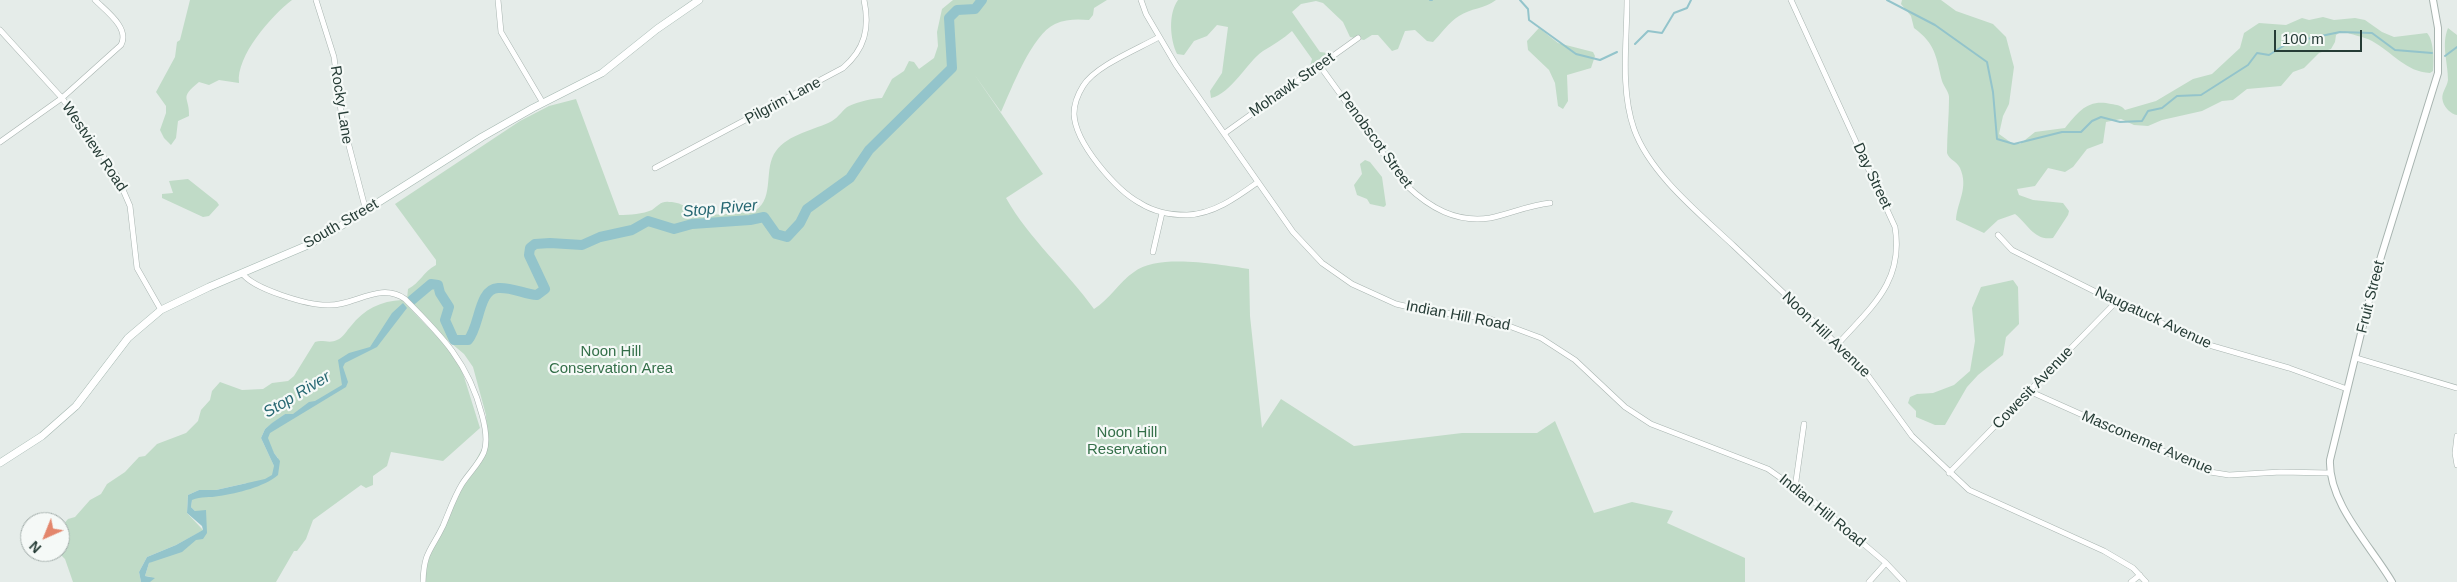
<!DOCTYPE html>
<style>
body{margin:0}
#map{position:relative;width:2457px;height:582px;overflow:hidden;background:#e5ece9;font-family:Arial,sans-serif}
canvas{display:block}
.north{position:absolute;left:20px;top:512px;width:50px;height:50px;box-sizing:border-box;background:#f5f9f7;border:1px solid #a2adaa;border-radius:50%;rotate:224deg;font-size:14px;font-weight:700;line-height:20px;text-align:center;color:#263c36}
.north::after{content:'';display:block;margin:auto;width:18px;height:22px;background:#e3866c;clip-path:polygon(50% 0,100% 100%,50% 72%,0 100%)}
.scale{position:absolute;left:2274px;top:30px;width:88px;height:22px;box-sizing:border-box;border:2px solid #263c36;border-top:0;padding-left:6px;font-size:15px;line-height:18px;white-space:nowrap;color:#263c36;-webkit-text-stroke:4px #f5f9f7;paint-order:stroke}
</style>
<div id="map">
<canvas width="2457" height="582"></canvas>
<div class="north">N</div>
<div class="scale">100 m</div>
</div>
<script>
const ctx = document.querySelector('canvas').getContext('2d');
ctx.lineJoin = 'round';
function fillPath(path, color) { ctx.fillStyle = color; ctx.fill(path, 'evenodd'); }
function strokePath(path, color, width, dash) { ctx.strokeStyle = color; ctx.lineWidth = width; ctx.lineCap = dash ? 'butt' : 'round'; ctx.setLineDash(dash || []); ctx.stroke(path); }
function write(font, color, halo, rows, align = 'center') {
  ctx.font = font + ' Arial,sans-serif'; ctx.lineWidth = 4.5; ctx.setLineDash([]); ctx.textBaseline = 'middle'; ctx.strokeStyle = halo; ctx.fillStyle = color; for (const [text, x, y, turn = 0] of rows) {
    ctx.save(); ctx.translate(x, y); ctx.rotate((+turn || 0) * Math.PI / 180); ctx.textAlign = isNaN(turn) ? turn : align; if (halo) ctx.strokeText(text, 0, 0); ctx.fillText(text, 0, 0); ctx.restore();
  }
}
fillPath(new Path2D(`
 M190,0H292C271,16 236,56 239,83L219,80L209,85L199,82C178,99 190,96 189,116L178,121L176,138L171,145L164,138L160,130L166,113V106L156,92L175,57L177,42L180,40Z
 M953,0H1107L1094,8L1093,15L1089,20C1077,19 1066,19 1055,24C1032,34 1011,90 1001,112L974,74L1043,174L1006,198C1029,239 1067,271 1094,309C1109,300 1119,282 1134,272C1158,253 1220,265 1249,269L1250,316L1262,428L1281,399L1354,446L1462,433H1537L1555,421L1594,513L1632,502L1673,511L1667,523L1745,558V582H424C427,537 462,487 483,447L487,435L486,415L473,367L464,354L439,333L407,299L408,289C420,283 423,272 436,265V260L395,204L520,121L549,106L576,99L619,215C630,215 643,214 652,210C658,206 661,201 669,202C685,202 689,212 700,214C706,216 752,213 756,210C775,197 763,168 776,151C788,134 815,130 832,121C839,117 843,109 849,106C858,102 873,98 882,98L892,79L904,71L909,61L914,62L919,69L934,58L938,46L937,32L942,9Z
 M1178,0H1496C1484,9 1471,8 1459,16C1449,22 1441,34 1433,42L1427,41L1415,30L1405,31L1398,49L1392,51L1378,35H1372L1364,40L1350,37L1343,22L1323,3L1316,1L1301,4L1292,12L1320,52L1328,53L1310,66L1312,59L1292,31C1283,39 1273,45 1263,51C1247,62 1231,94 1211,98L1210,91L1222,73L1228,27L1217,25L1207,36L1194,41L1184,55L1177,54C1170,39 1168,14 1178,0Z
 M1902,0H1941L1956,11L1993,24L2006,37L2014,67L2009,104L2003,116L1999,134L2013,144H2020L2035,132L2065,128C2079,111 2088,99 2111,104C2117,105 2121,105 2125,110L2156,101L2193,79L2212,74L2240,48L2244,33L2259,23L2286,25L2302,18L2309,20L2323,17L2334,20L2355,18L2365,20L2382,32L2394,37L2427,33C2434,40 2434,61 2433,71L2430,73C2406,72 2392,52 2372,41C2363,36 2351,35 2342,31L2336,35L2335,42L2331,49L2319,53L2304,68L2293,72L2281,86L2247,89L2233,100L2222,101L2202,111L2162,120L2148,126L2134,125L2121,119L2106,122L2103,143L2087,149L2073,167L2065,172L2048,168L2035,186L2017,189L2019,195L2033,200L2063,203L2069,211L2068,215L2053,238C2034,241 2028,224 2015,214L1998,220L1984,233L1956,220C1957,202 1969,188 1960,168C1957,161 1949,160 1947,153C1947,134 1949,116 1949,99C1950,93 1944,87 1942,81C1936,57 1936,44 1914,28L1911,16L1901,4Z
 M1539,28L1558,43L1593,52L1595,56L1591,68L1567,75L1568,101L1563,109L1558,106L1555,83L1549,70L1528,50L1527,41Z
 M2448,28L2457,35V115C2451,114 2445,108 2443,102C2440,93 2447,88 2448,80C2448,62 2441,45 2448,28Z
 M1365,160L1370,162L1382,177L1386,205L1384,207L1370,204L1367,199L1357,195L1354,185L1362,174L1360,164Z
 M188,179L217,202L219,205L209,216L203,217L162,198V194L173,193L169,181Z
 M2013,280L2018,287L2019,324L2006,337L2003,355L1978,375L1967,387L1945,425H1935L1916,417V411L1908,403L1910,397L1917,394L1933,393L1954,385L1970,371L1975,341L1972,308L1981,287Z
 M402,300L449,349L460,364L480,428L443,461L391,452L387,466L373,476V485L366,488L361,485L313,520L306,539L297,551H294L276,582H147L151,577L145,576L149,563L172,549L184,547L202,531L176,545L147,557L139,572L141,582H73L65,559L58,552L62,526L68,519L75,517L90,500L101,494L107,484L125,472L139,457L145,456L157,444L186,433L198,421L201,410L210,400L212,391L220,382L242,390L263,389L272,383L288,381L294,376L315,342C323,339 329,344 337,340C343,338 347,330 351,326C364,309 381,301 402,300ZM285,414H289L281,418L265,435L273,452L278,458L275,468L261,438L265,429ZM247,483C230,496 209,488 192,499L191,507L195,511H202C207,517 205,523 203,530L187,513L188,495L199,490H216Z`), '#c0dbc7');
fillPath(new Path2D(`
 M403,303L407,308L377,347L345,363L343,367L348,382L346,387L270,433L268,438L274,453L280,461L278,475C264,487 238,493 219,496C210,498 201,496 192,500L191,507L195,511L206,510L207,533L203,539L196,540L182,552L149,563L145,576L155,578L150,582H141L139,572L147,557L176,545L203,530L202,526L187,513L188,495L199,490H216L265,479L272,475L274,466L261,438L265,429L272,423L285,414H293L309,402L315,401L342,385L338,360L349,353L370,347L392,313Z`), '#93c4cb');
strokePath(new Path2D(`
 M1430,0H1432
 M1520,0L1528,9L1529,20L1576,54L1600,60L1617,52
 M1887,0L1935,25L1987,62L1993,92L1997,139L2014,144L2062,132H2081L2092,121L2101,117L2120,122L2142,121L2148,111L2162,108L2177,96L2201,95L2248,65L2257,53L2269,55L2288,43L2340,32L2372,33L2395,50L2432,53
 M1635,44L1648,31L1662,33L1674,13L1687,8L1691,0
 M2445,56L2457,47`), '#93c4cb', 2);
strokePath(new Path2D(`
 M412,300L431,284L438,285L440,293L449,307L445,320L454,340H468C480,327 478,289 498,288C512,287 524,294 537,295L545,289L529,255L530,248L535,244L550,243L582,245L600,237L632,230L648,221L674,229L692,224L750,220L764,217L776,234L787,237L800,223L807,209L850,178L869,150L952,68L949,18L957,10L975,9L982,0`), '#93c4cb', 10);
const minor = new Path2D(`
 M316,0L334,57L342,119L366,211
 M498,0L501,32L543,103
 M1141,0L1146,14L1176,65L1293,232L1322,263L1352,284L1396,304L1422,310L1490,319L1541,338L1575,360L1625,407L1651,424L1768,469L1812,500L1886,563L1904,582
 M1627,0C1627,41 1620,89 1634,129C1650,174 1700,214 1734,246C1778,288 1823,329 1866,373L1912,436L1969,490L2104,551L2133,568L2146,582
 M1791,0L1895,227C1904,282 1871,307 1838,344
 M0,30L62,98L117,176L130,206L137,268L161,310
 M1159,37C1138,49 1095,66 1083,86C1078,94 1074,104 1074,114C1075,143 1116,190 1140,203C1154,212 1171,215 1187,215C1214,214 1237,197 1258,182
 M1320,66L1406,185C1430,208 1456,223 1490,218C1510,214 1529,205 1550,203
 M1225,133L1358,38
 M0,142L62,98L121,45C130,28 106,11 95,0
 M655,168L843,68C865,49 870,28 864,0
 M1998,235L2012,250L2116,302L2209,345L2289,368L2347,389
 M1153,252L1162,213
 M242,273C253,289 307,305 327,305C353,307 380,281 405,299C441,335 469,363 482,415C485,426 488,441 484,452C479,464 469,473 462,484C454,497 449,512 443,526C431,551 424,551 423,582
 M2356,358L2457,388
 M2029,391L2210,472L2229,475L2281,472L2329,473
 M2457,436L2455,453L2457,465
 M1949,473L2116,302
 M1795,488L1804,424
 M1869,582L1886,563
 M2131,582L2140,575`);
const tertiary = new Path2D(`
 M2392,582C2371,546 2328,503 2330,460L2375,276L2438,73V28L2433,0`);
const secondary = new Path2D(`
 M0,463L42,436L76,406L128,338L161,310L209,287L308,245L336,229L482,137L533,108L602,73L657,29L699,0`);
strokePath(minor, '#a8b4b0', 6);
strokePath(tertiary, '#a8b4b0', 8);
strokePath(secondary, '#a4b7b0', 8);
strokePath(minor, '#fff', 5);
strokePath(tertiary, '#fff', 6);
strokePath(secondary, '#fff', 7);
write('15px', '#263c36', '#f5f9f7', [
 ["Mohawk Street",1292,85,-35],
 ["Pilgrim Lane",783,101,-28],
 ["Rocky Lane",341,105,81],
 ["Penobscot Street",1375,140,54],
 ["Westview Road",94,147,56],
 ["Day Street",1872,176,65],
 ["South Street",341,224,-30],
 ["Fruit Street",2371,297,-76],
 ["Indian Hill Road",1458,316,11],
 ["Naugatuck Avenue",2153,318,25],
 ["Noon Hill Avenue",1826,335,44],
 ["Cowesit Avenue",2033,388,-46],
 ["Masconemet Avenue",2147,443,23],
 ["Indian Hill Road",1822,511,39]
]);
write('15px', '#346f49', '#f5f9f7', [
 ["Noon Hill",611,352],
 ["Conservation Area",611,369],
 ["Noon Hill",1127,433],
 ["Reservation",1127,450]
]);
write('italic 16px', '#266772', '#f5f9f7', [
 ["Stop River",720,209,-5],
 ["Stop River",297,395,-31]
]);
</script>
